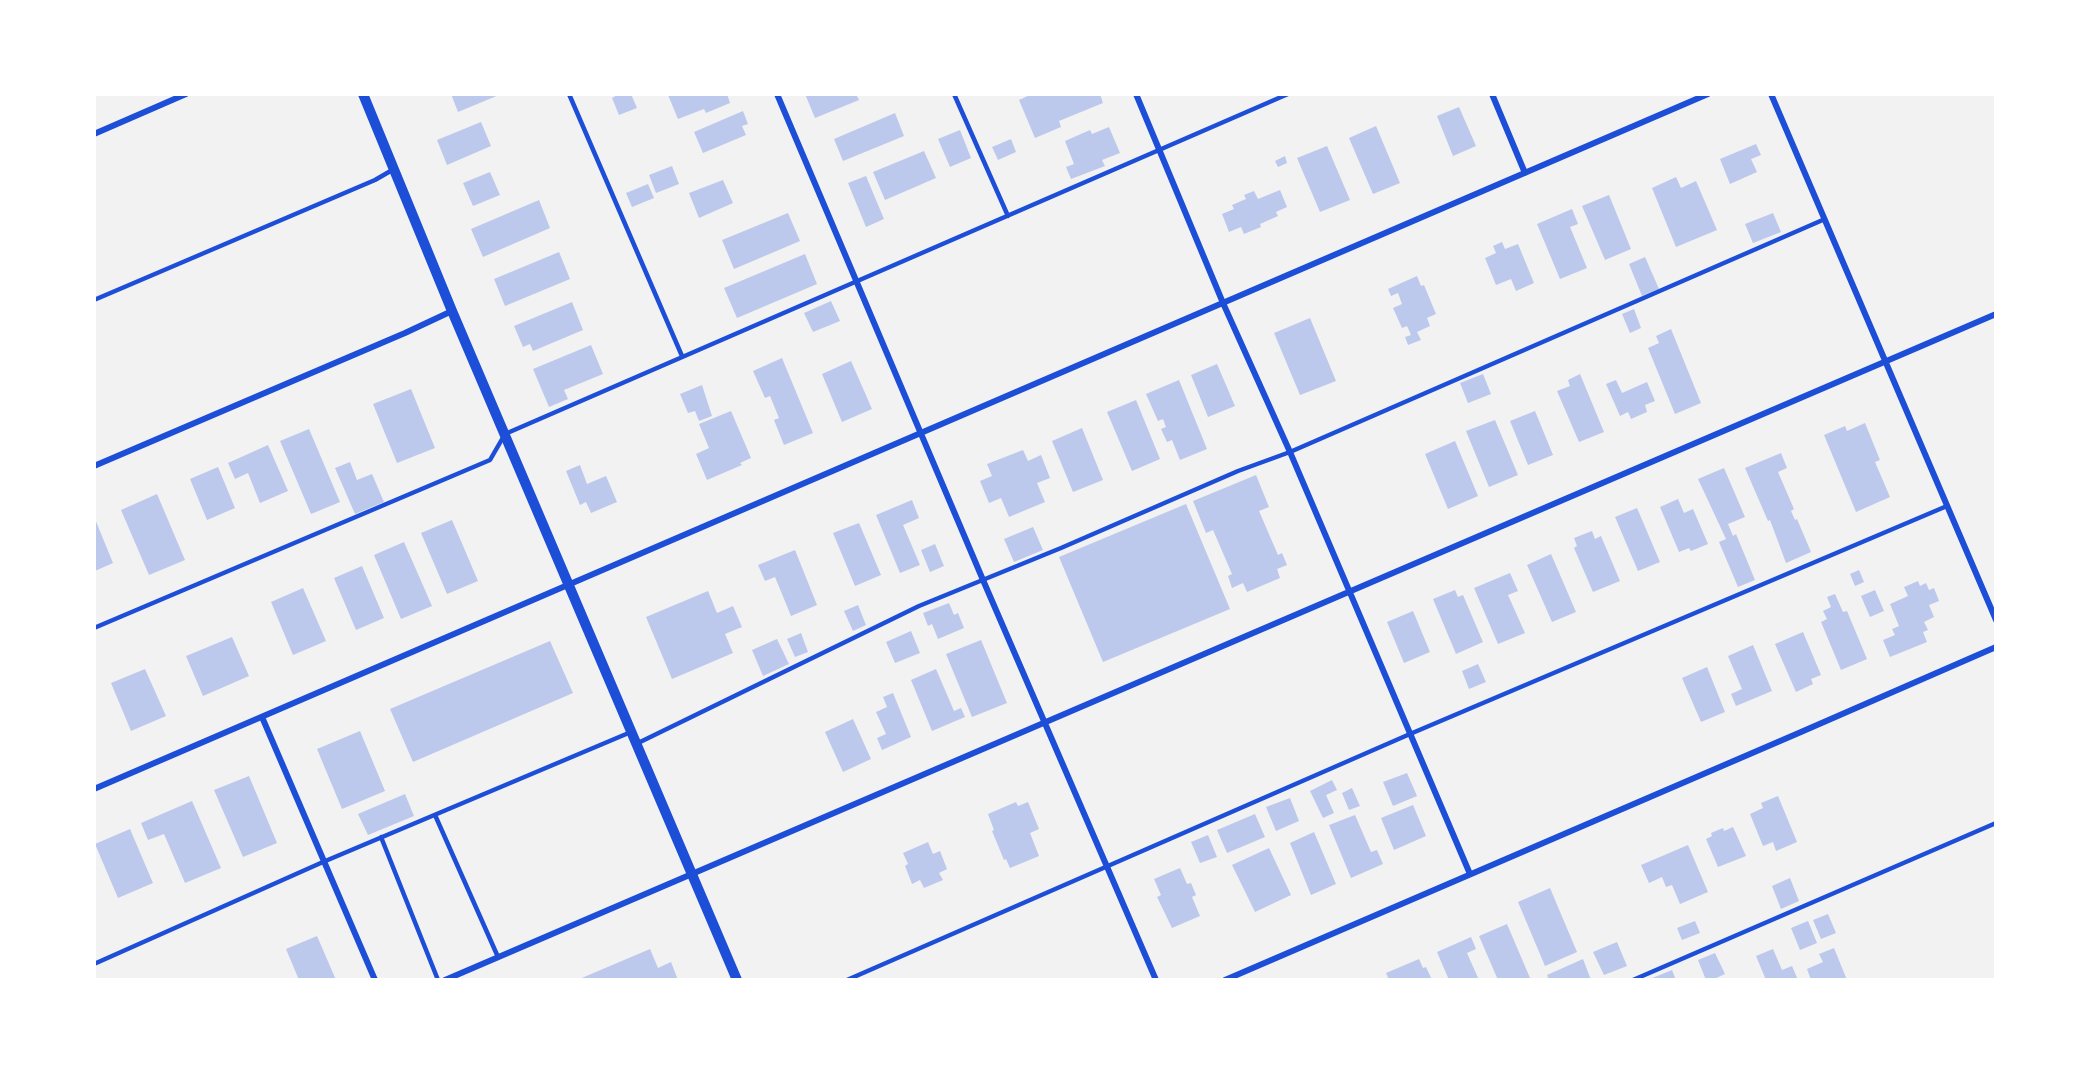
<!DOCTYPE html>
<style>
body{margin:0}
#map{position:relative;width:2090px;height:1074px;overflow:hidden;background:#f2f2f2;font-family:"PT Sans",sans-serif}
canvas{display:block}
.frame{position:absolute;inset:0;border:96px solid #fff;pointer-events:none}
</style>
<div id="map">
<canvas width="2090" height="1074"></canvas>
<div class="frame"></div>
</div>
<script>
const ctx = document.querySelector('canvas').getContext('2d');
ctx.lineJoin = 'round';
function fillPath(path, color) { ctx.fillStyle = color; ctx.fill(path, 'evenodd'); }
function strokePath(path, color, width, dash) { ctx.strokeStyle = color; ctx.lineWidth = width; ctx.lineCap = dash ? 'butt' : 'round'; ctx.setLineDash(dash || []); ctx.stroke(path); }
fillPath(new Path2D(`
 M451,94H499V95L458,112Z
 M619,94H631L637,108L619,115L612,98Z
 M670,94H727L730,103L706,113L704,109L678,119L668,95Z
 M805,94H856L859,100L815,118Z
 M1032,94H1100L1103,103L1059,121L1061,127L1035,138L1019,100Z
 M1459,107L1476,146L1453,156L1437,116Z
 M743,111L748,124L742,126L746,135L703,153L694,132Z
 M895,113L904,136L843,161L834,139Z
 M481,122L491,146L447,165L437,140Z
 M1376,126L1400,183L1373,194L1349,138Z
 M1109,127L1120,153L1102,160L1105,166L1071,179L1066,167L1074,164L1065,141L1090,130L1092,134Z
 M960,130L971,158L950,167L938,139Z
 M1011,139L1016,152L998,160L992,147Z
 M1756,144L1761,155L1751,159L1757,172L1730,184L1720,159Z
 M1327,146L1350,200L1320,212L1297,158Z
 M924,151L936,178L885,200L873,172Z
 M1285,156L1287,163L1278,167L1275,161Z
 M672,166L679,184L656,193L649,175Z
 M490,172L500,195L473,206L463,183Z
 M866,176L884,219L866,227L848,183Z
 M1676,177L1681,188L1696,181L1717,230L1676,247L1652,188Z
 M723,180L733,203L699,218L689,193Z
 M648,184L654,198L632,207L626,193Z
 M1280,190L1287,207L1276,212L1278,216L1260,224L1261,227L1244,234L1241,227L1229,232L1222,214L1234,209L1232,205L1246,199L1244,195L1254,191L1258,199Z
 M1609,195L1631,249L1605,260L1582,206Z
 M539,200L550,228L483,257L471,229Z
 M1572,209L1578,224L1570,227L1587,268L1560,279L1537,224Z
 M788,213L800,241L734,269L722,240Z
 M1773,213L1781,232L1753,243L1745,224Z
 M1502,242L1505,249L1518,244L1534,283L1516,291L1511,279L1496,285L1485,258L1496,253L1493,246Z
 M559,252L570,279L505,306L494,279Z
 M805,254L817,284L737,318L724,288Z
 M1645,257L1659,289L1642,296L1629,264Z
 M1417,276L1421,286L1424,285L1436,314L1427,318L1430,326L1417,332L1421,340L1408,345L1405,337L1411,335L1407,326L1402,328L1393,308L1402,304L1398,293L1391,296L1388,289Z
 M831,301L840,321L813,332L804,313Z
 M572,302L583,330L533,351L530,344L523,347L514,326Z
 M1634,309L1641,328L1630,333L1622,314Z
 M1310,318L1336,381L1300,395L1274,333Z
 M1671,329L1701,403L1675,414L1648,348L1659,343L1656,336Z
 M591,345L603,374L564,390L568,399L549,407L533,369Z
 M782,358L813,433L784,445L774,420L779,418L770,396L765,398L753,371Z
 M851,361L872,409L842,422L822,374Z
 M1217,364L1235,406L1208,417L1191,375Z
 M1483,374L1491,394L1468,403L1460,383Z
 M1580,374L1604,432L1579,442L1557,391L1570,386L1568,380Z
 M1179,380L1207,449L1180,460L1172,440L1167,442L1161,429L1166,427L1163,419L1158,421L1146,394Z
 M1616,380L1622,393L1647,382L1655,401L1645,405L1647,412L1631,419L1628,412L1620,416L1606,384Z
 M702,385L712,416L699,421L695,411L688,413L680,394Z
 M411,389L435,448L397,463L373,404Z
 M1136,400L1160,459L1132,471L1107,412Z
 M731,411L751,458L740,463L742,465L707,480L696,454L709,448L699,424Z
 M1535,411L1553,455L1528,465L1510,421Z
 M1495,420L1518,475L1489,487L1466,431Z
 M1865,423L1880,460L1875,462L1890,497L1856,512L1824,435L1845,426L1847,431Z
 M1082,428L1103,480L1073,492L1052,441Z
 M309,429L340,502L311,514L280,441Z
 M1455,441L1478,496L1448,509L1425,454Z
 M268,445L288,491L260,503L248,473L235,479L228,463Z
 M1023,450L1028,461L1041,455L1050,478L1037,483L1045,502L1009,517L1001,498L989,503L980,481L992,476L987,464Z
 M1781,453L1787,468L1778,472L1794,509L1791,511L1795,520L1797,519L1811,552L1786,563L1770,520L1768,521L1745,468Z
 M350,462L357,480L372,474L384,502L355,514L335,468Z
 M580,465L587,484L606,476L617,502L591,513L586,502L580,505L566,471Z
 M218,467L235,508L207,520L190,479Z
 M1724,468L1745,517L1728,524L1733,536L1736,534L1755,580L1738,587L1719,542L1726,539L1698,479Z
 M1256,475L1269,507L1259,511L1278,555L1282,553L1287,565L1277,569L1280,578L1247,592L1243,583L1232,588L1228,576L1232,574L1213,530L1206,533L1193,501Z
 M157,494L185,560L149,575L121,510Z
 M1678,499L1684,513L1693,509L1708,544L1691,551L1689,548L1679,552L1660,507Z
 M912,500L919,518L903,525L920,565L900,573L876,515Z
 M1186,504L1230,609L1103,662L1059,557Z
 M1637,508L1660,562L1638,571L1615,517Z
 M95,519L113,563L95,571Z
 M452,520L478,581L447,594L421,533Z
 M859,523L881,575L855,586L833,533Z
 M1033,527L1043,550L1014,562L1004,539Z
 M1592,531L1595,539L1601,536L1620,581L1593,592L1574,548L1577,546L1574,538Z
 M404,542L432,606L401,619L374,555Z
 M935,544L944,566L930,572L921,550Z
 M795,550L817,605L791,616L775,577L765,581L758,565Z
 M1551,554L1576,612L1552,622L1527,565Z
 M362,566L384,618L356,630L334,578Z
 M1859,570L1864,582L1855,586L1850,574Z
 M1510,573L1518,591L1508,595L1525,633L1498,644L1474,588Z
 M1918,581L1920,586L1926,583L1929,590L1934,588L1939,601L1929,605L1934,617L1924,622L1928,630L1923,632L1927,642L1890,657L1883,640L1895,635L1892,629L1899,626L1890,604L1908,596L1904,587Z
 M303,588L326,641L293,655L271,602Z
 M1455,590L1458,597L1463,595L1483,642L1456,654L1433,599Z
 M1875,590L1884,611L1870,617L1861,596Z
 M708,591L717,613L733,606L742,627L725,634L733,653L672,679L646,617Z
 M1835,594L1843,612L1847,611L1867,659L1841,670L1821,622L1827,619L1823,611L1831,607L1827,597Z
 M949,603L954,615L958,613L964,628L938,639L932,624L928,626L923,613Z
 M858,605L866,625L853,631L844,611Z
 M1413,611L1430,652L1404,663L1387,622Z
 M911,631L920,653L895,663L886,642Z
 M1803,632L1821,675L1811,679L1813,684L1796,692L1775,644Z
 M801,633L808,652L795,657L787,639Z
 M232,637L249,676L203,696L186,656Z
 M777,639L789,664L763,676L752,650Z
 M981,640L1007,703L972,717L946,654Z
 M550,641L573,693L413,762L390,709Z
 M1753,645L1772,691L1736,706L1731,694L1742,689L1728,656Z
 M1478,664L1486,682L1469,689L1462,671Z
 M1707,667L1725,712L1701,722L1682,678Z
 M145,669L166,716L131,731L111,683Z
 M936,669L954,711L961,708L965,717L932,731L911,680Z
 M893,693L911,737L882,750L877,738L886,734L876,712L887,707L883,697Z
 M853,719L871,759L843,772L825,732Z
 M360,731L385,791L342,809L317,749Z
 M1407,773L1417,796L1393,806L1383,782Z
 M249,776L277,843L243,857L214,790Z
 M1332,780L1337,790L1326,795L1334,813L1323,818L1310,791Z
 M1352,788L1360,806L1349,810L1342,793Z
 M405,794L414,816L368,835L358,814Z
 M1778,796L1797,842L1776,851L1773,842L1763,846L1750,814L1763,808L1761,803Z
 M1290,798L1299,821L1276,831L1266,807Z
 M192,801L221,868L185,883L164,834L148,840L141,823Z
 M1016,802L1018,806L1028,802L1039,829L1030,833L1039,856L1010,868L1006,859L1004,860L992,831L994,830L988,814Z
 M1413,805L1426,836L1394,850L1381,818Z
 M1255,814L1265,837L1227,853L1217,830Z
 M1355,815L1371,852L1377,850L1383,864L1351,878L1329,825Z
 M1733,827L1746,856L1718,867L1706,839L1712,836L1711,833L1723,828L1724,831Z
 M130,829L153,883L118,898L95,844Z
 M1314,832L1336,884L1311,895L1290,843Z
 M1208,835L1217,857L1200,863L1191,842Z
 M928,842L933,854L940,851L947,869L939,873L943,880L924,888L920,880L912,884L905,866L908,864L903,853Z
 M1688,845L1708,892L1680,904L1672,885L1666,887L1662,877L1649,883L1641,865Z
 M1269,848L1291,895L1255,912L1232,865Z
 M1180,868L1187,884L1191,883L1196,895L1192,897L1200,916L1172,928L1157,897L1161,895L1154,879Z
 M1790,878L1799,901L1781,909L1772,886Z
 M1550,888L1577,952L1545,966L1518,902Z
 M1828,914L1836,933L1821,939L1813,920Z
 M1695,921L1700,933L1682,940L1677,928Z
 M1808,921L1817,943L1800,950L1791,928Z
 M1507,924L1530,978L1526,980H1498L1479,936Z
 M317,936L336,980H299L286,949Z
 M1471,937L1476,949L1467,953L1479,980H1449L1437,952Z
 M1617,942L1627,966L1604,975L1593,952Z
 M1834,948L1847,980H1811L1807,969L1823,962L1819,954Z
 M650,949L658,968L671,962L678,980H577Z
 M1773,949L1782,970L1792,966L1798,980H1766L1756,956Z
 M1715,953L1725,974L1712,980H1706L1698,960Z
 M1419,959L1423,968L1426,967L1432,980H1389L1386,973Z
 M1583,959L1591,980H1549L1547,975Z
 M1672,970L1676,980H1650V979Z`), '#bdc9ec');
strokePath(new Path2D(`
 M569,94L682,356
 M954,94L1008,216
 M94,300L375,180L394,169
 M94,628L490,460L505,434L1288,94
 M636,744L919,606L1061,548L1238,471L1290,452L1825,219
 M435,815L498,957
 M381,837L438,980
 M94,964L323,862L631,732
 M847,980L1410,734L1947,506
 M1633,980L1996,823`), '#1d4ed8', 4.5);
strokePath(new Path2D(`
 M777,94L983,580L1156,980
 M1136,94L1223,303L1290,452L1470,874
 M1492,94L1525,173
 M1771,94L1996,620
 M94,134L186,94
 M94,466L405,333L452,311
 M262,717L375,980
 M94,789L1708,94
 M445,980L1996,314
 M1225,980L1801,732L1996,647`), '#1d4ed8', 6);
strokePath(new Path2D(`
 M363,94L452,311L737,980`), '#1d4ed8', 10);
</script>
